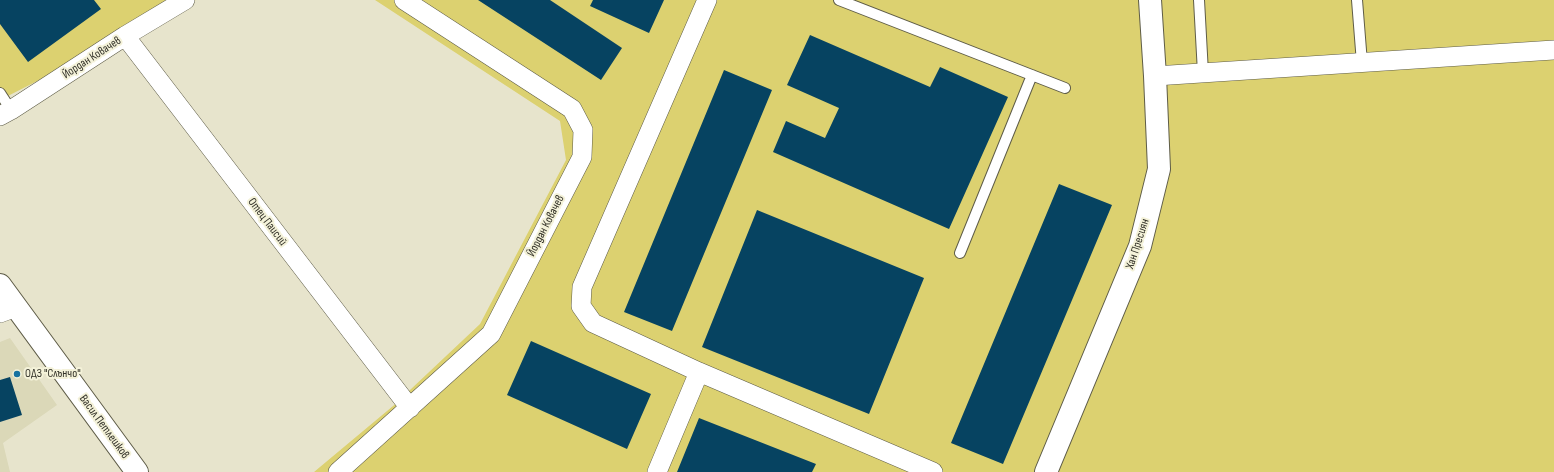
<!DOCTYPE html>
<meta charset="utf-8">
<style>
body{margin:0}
canvas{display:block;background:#e7e4cc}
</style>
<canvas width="1554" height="472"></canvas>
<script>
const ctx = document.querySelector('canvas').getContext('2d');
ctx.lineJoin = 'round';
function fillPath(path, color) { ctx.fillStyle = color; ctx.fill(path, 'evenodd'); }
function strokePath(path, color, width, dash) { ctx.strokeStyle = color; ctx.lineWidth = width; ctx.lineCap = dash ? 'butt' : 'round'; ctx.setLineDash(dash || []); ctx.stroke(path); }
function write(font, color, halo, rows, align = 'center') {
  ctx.font = font + ' "Sofia Sans Condensed",sans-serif'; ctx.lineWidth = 4; ctx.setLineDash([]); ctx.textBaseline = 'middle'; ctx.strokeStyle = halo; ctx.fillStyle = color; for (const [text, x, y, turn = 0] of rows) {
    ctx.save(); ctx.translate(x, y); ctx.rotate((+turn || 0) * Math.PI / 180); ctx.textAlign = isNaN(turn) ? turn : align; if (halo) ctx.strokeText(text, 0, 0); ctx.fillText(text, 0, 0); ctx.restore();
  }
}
fillPath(new Path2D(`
 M10,338L57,405L3,443L10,472H0V342Z`), '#dbd8b8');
fillPath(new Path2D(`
 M0,0H196L0,100Z
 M375,0H1554V472H314L393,406L480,324L566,160L560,121Z`), '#dcd170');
fillPath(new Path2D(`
 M0,0H94L101,9L28,62L0,24Z
 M478,0H550L622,48L601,80Z
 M593,0H664L649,33L590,6Z
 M810,35L930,87L940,67L1008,97L949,229L773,152L786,121L825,138L839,108L787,85Z
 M724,70L772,90L672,331L624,312Z
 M1059,184L1112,205L1003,464L951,443Z
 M757,210L924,278L869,414L702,347Z
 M531,341L651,394L627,449L507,395Z
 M10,377L22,415L0,422V380Z
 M699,418L816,464L812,472H677Z`), '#064361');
const service = new Path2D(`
 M839,0L1065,88
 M1199,0L1203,73
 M1357,0L1362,63
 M0,93L11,110
 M960,253L1032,75`);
const minor = new Path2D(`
 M707,0L582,287L581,306L593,323L699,372L933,472
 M125,36L410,408
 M1155,76L1554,50
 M0,116L11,110L125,36L185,0
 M0,313L16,307
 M338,472L491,334L582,157L583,130L572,109L404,0
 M657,472L699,372`);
const tertiary = new Path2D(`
 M0,285L137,472
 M1046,472L1140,246L1159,169L1155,76L1150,0`);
strokePath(service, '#5e5c47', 12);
strokePath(minor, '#5e5c47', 20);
strokePath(tertiary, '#5e5c47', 24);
strokePath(service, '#fff', 10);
strokePath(minor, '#fff', 19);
strokePath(tertiary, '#fff', 22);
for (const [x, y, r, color] of [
 [17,374,4,"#1772a0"]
]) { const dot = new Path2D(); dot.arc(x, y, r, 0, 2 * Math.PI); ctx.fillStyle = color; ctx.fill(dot); strokePath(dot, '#f4f2d9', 1.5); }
write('12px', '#333229', '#f4f2d9', [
 ["Йордан Ковачев",92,58,-33],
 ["Отец Паисий",267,222,53],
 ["Йордан Ковачев",546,226,-63],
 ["Хан Пресиян",1138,244,-72],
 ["Васил Петлешков",104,427,54]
]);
write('12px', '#333229', '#f4f2d9', [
 ["ОДЗ \"Слънчо\"",25,374]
], 'left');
</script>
